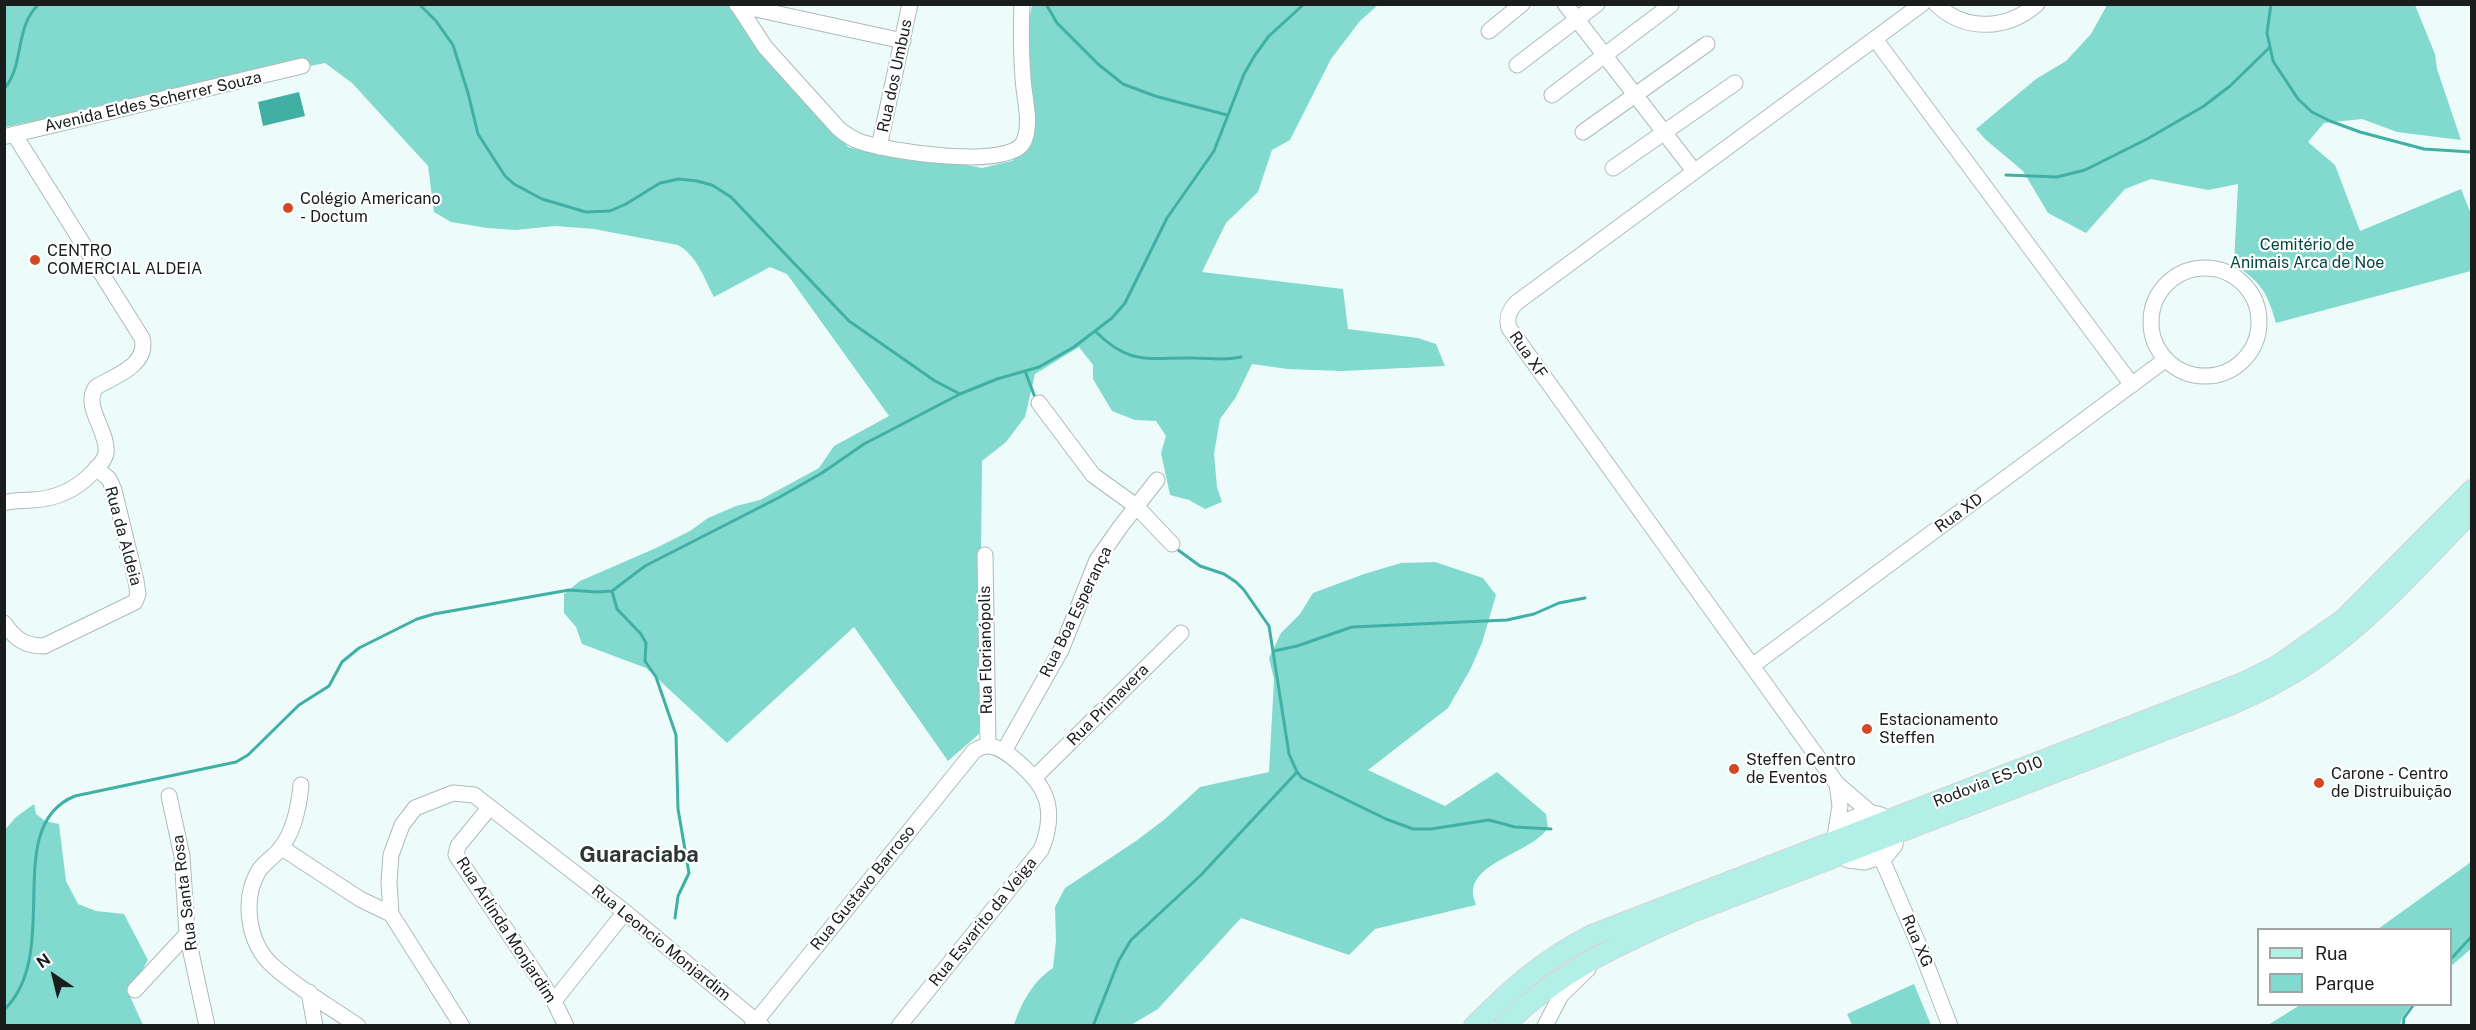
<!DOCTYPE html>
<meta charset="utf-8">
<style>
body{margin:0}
#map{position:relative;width:2476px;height:1030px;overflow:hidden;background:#edfcfa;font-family:"Public Sans",sans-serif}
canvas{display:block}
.frame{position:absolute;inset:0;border:6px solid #191e1d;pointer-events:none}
.legend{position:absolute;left:2257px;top:928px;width:195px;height:78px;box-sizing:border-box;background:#fff;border:2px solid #a3a5a5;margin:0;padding:8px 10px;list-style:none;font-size:18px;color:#191e1d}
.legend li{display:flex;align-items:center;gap:12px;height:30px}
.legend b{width:30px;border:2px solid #a3a5a5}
.north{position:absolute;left:24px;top:946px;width:60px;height:60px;-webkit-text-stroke:4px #fff;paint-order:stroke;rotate:325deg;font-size:16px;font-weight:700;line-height:24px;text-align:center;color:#191e1d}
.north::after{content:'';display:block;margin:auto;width:21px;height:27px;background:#191e1d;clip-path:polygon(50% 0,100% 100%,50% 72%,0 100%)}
</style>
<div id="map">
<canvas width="2476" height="1030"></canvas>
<div class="frame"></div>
<ul class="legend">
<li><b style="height:8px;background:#b2efe7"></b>Rua</li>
<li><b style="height:16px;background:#82dace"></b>Parque</li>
</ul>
<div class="north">N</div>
</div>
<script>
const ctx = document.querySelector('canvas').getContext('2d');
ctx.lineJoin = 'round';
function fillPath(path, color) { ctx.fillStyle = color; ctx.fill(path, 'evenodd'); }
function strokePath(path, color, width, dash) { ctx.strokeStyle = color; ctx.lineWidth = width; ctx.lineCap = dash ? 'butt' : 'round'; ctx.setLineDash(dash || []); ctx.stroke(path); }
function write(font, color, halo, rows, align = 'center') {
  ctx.font = font + ' "Public Sans",sans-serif'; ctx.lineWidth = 4.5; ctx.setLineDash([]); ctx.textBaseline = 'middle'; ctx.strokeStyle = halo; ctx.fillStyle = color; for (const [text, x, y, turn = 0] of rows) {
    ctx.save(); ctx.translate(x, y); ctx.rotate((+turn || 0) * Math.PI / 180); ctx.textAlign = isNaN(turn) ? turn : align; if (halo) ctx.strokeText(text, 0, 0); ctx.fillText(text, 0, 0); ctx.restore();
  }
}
fillPath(new Path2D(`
 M733,4L848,147L881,155L915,154L982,168L1012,161L1030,142L1027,32L1032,5H1378L1360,21L1331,59L1290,140L1272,150L1258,192L1226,223L1202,272L1343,289L1348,329L1418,338L1436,344L1445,366L1342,371L1287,369L1252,364L1236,397L1220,419L1214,454L1217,487L1222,502L1205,509L1189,500L1170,495L1161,453L1166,436L1156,421L1135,420L1112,411L1093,379V365L1079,347L1035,374L1025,417L1006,442L982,461L979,734L948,761L854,627L727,743L646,668L582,644L576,627L564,613V594L580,581L656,548L690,531L708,518L736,506L760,500L806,475L819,468L834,446L889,416L787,274L770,267L714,297C704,278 697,256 678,245L594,229L555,226L516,230L487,228L451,222L434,212L428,166L352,83L325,63L5,127V5Z
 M2107,5H2415L2435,54L2437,69L2461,140L2397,132L2362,119L2324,123L2308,142L2335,165L2360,231L2461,189L2471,214V271L2276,323C2267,291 2261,283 2234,264L2238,184L2208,190L2151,179L2125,189L2086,233L2048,213L2023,171L1986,140L1976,129L2036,79L2066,61L2091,34Z
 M1435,562L1483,578L1496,595L1482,643L1470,670L1448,708L1368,770L1445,806L1497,772L1546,814L1548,828C1532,852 1475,861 1473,891C1472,895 1475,901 1476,905L1375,929L1349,955L1241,918L1158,1009L1131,1025H1014C1021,1003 1033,981 1053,968L1056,941L1055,907L1065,888L1136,841L1165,819L1200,787L1269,772L1274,679L1269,658L1281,633L1300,614L1313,593L1364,574L1401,563Z
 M34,804L36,814L45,821L59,824L66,881L78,904L96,911L124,914L148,960L129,994L143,1025H5L4,831L16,817Z
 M2471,862V949L2451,966L2450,930L2378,929Z
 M1914,984L1931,1025H1852L1847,1014Z
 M2300,1005V1004L2411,1005L2402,1018L2400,1025H2268Z`), '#82dace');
fillPath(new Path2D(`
 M299,92L305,116L263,126L258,102Z`), '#41b0a4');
strokePath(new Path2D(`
 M419,4L436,21L453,45L468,93L478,134L505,176L514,184L542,199L586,212L610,211L626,204L660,183L679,179L697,181L712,185L731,197L849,321L935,381L960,394
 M1046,4L1057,23L1098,64L1123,84L1155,96L1227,115
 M2271,4L2267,33L2273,61L2298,99L2312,112L2330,121L2360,132L2424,149L2471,152
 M4,89C25,65 14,27 39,4
 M2006,175L2057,177L2085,170L2147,139L2204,106L2230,86L2269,48
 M1095,331C1131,367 1149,357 1194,358C1211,358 1224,361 1241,357
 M1025,371L1036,400
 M1174,547L1200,566L1224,574L1236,582L1244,590L1269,626L1289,754L1297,772L1302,778L1386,819L1413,829H1431L1489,820L1515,827L1551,829
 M612,591L617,609L641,634L646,643L645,661L656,677L676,735L678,809L689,873L678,896L675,918
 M1274,651L1297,646L1352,627L1507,620L1534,614L1559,603L1585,598
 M2450,960L2472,936
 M4,1010C64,952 0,826 75,796L236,762L248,755L299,705L329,686L342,662L359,648L417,619L434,614L569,590L597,592L612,591L645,566L778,498L822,473L864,444L960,394L997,379L1039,367L1074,347L1112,318L1125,303L1167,218L1214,151L1244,74L1255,55L1269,36L1304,4
 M1093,1026L1119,960L1131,940L1201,875L1297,772
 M2403,1026L2404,1018L2414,1004`), '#41b0a4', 3);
const minor = new Path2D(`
 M737,4L765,47L838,128C845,134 852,139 861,142C887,151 1012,171 1024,141C1032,122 1024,98 1023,78C1021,53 1021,29 1022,4
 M1565,4L1694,171
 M1936,4C1965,32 2007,30 2037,4
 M737,5L903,41
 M1489,31L1522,4
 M1875,39L2132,385
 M1517,65L1597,4
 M1552,95L1671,5
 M1583,132L1707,44
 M7,136L302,66
 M879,147L910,4
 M1613,168L1735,83
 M2151 322a54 54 0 1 1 108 0a54 54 0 1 1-108 0Z
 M1039,403L1093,475L1136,506L1172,544
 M4,503C13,500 23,501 32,500C57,499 76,490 93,472C98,467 105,460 106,453C109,432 82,406 96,387C115,376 149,365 142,338L14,134
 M985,555L988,746
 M4,623C15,639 25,646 44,646L135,602L138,594L136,581L114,490L109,479L96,468
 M1752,666L2165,360
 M1004,751L1061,650L1097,560L1121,526L1157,480
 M1034,778L1181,633
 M1837,784L1840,806L1835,837L1842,855L1848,860L1864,862L1887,855L1895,845C1896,838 1895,834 1892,827C1882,803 1854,816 1838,826
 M301,785C299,806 294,832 280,849C274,857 263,863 258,872C242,900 248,943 272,965C297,988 329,1006 358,1026
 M169,796L182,856L187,934L207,1026
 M490,807L458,846L456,855L554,1001L566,1026
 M1871,813L1837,784L1509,328C1506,318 1509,311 1516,303L1922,4
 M282,848L360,899L391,914
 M1881,857L1921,950L1950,1026
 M135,990L187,934
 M309,992L315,1026
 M554,1001L625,912
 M462,1026L391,914L389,882L391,855L402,825L415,808L453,793L474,795L625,912L762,1026
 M752,1026L974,751C978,749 982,746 987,746C1005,745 1039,779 1045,796C1052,813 1048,834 1041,850L899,1026
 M1545,1026L1561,995L1588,969`);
const major = new Path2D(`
 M1474,1026C1513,987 1543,960 1592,935L2245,682L2277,666L2344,619L2472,490
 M1504,1026C1561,969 1620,944 1692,912L2227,706C2260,692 2291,676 2319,656C2376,615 2423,561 2472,511`);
strokePath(minor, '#adbbb9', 17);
strokePath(major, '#d6d6d6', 22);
strokePath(minor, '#fff', 15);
strokePath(major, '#b2efe7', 20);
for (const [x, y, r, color] of [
 [288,208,6,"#d24825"],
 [35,260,6,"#d24825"],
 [1867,729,6,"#d24825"],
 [1734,769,6,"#d24825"],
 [2319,783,6,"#d24825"]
]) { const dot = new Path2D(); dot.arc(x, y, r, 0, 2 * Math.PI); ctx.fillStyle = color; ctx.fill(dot); strokePath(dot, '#fff', 2); }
write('16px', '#191e1d', '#fff', [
 ["Rua dos Umbus",895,76,-78],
 ["Avenida Eldes Scherrer Souza",153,102,-13],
 ["Rua XF",1528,355,55],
 ["Rua XD",1959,513,-36],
 ["Rua da Aldeia",123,536,75],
 ["Rua Boa Esperança",1076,612,-64],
 ["Rua Florianópolis",986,650,-91],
 ["Rua Primavera",1108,705,-45],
 ["Rodovia ES-010",1988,782,-21],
 ["Rua Gustavo Barroso",863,888,-51],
 ["Rua Santa Rosa",185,893,-97],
 ["Rua Esvarito da Veiga",983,922,-51],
 ["Rua Arlinda Monjardim",506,930,57],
 ["Rua XG",1917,941,67],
 ["Rua Leoncio Monjardim",661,943,39]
]);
write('16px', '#191e1d', '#fff', [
 ["Colégio Americano",300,199],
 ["- Doctum",300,217],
 ["CENTRO",47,251],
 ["COMERCIAL ALDEIA",47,269],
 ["Estacionamento",1879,720],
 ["Steffen",1879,738],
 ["Steffen Centro",1746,760],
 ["de Eventos",1746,778],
 ["Carone - Centro",2331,774],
 ["de Distruibuição",2331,792]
], 'left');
write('16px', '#024741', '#fff', [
 ["Cemitério de",2307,245],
 ["Animais Arca de Noe",2307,263]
]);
write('bold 22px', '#2b3735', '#fff', [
 ["Guaraciaba",639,855]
]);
</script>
